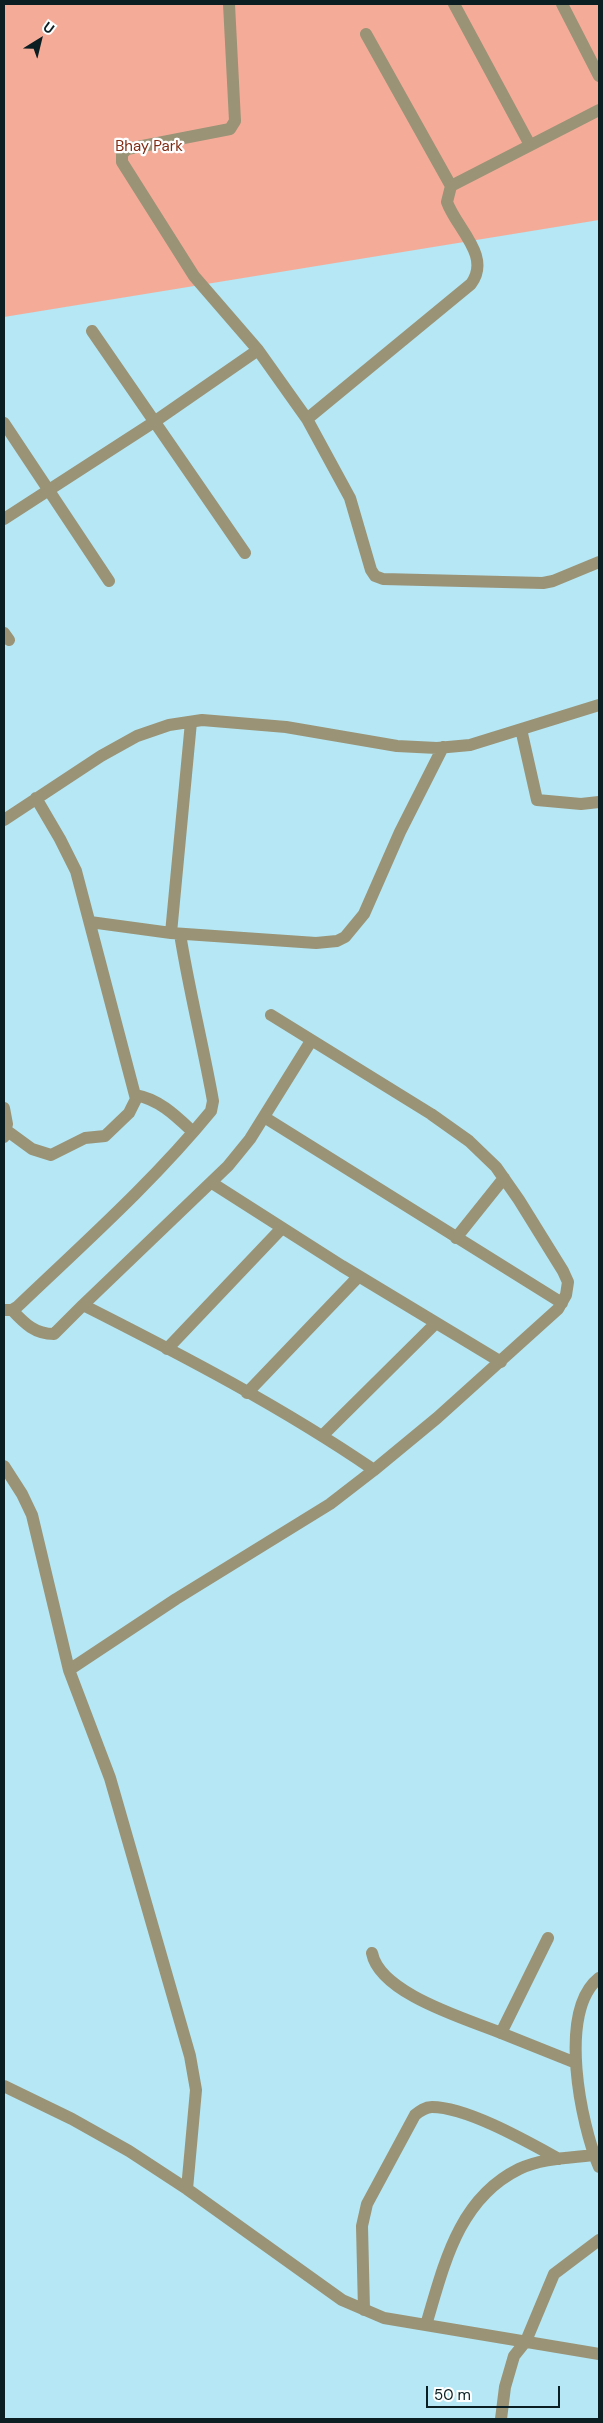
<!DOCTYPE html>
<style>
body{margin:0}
#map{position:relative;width:603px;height:2423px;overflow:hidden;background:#b5e7f4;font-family:"DM Sans",sans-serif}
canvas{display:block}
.frame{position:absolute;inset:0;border:5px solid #0b1f23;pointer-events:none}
.north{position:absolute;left:15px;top:15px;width:50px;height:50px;-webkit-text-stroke:4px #fefefe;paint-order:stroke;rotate:36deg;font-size:14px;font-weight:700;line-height:20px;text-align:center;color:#0b1f23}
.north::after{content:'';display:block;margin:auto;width:18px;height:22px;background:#0b1f23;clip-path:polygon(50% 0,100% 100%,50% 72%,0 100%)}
.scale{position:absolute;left:426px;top:2386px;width:134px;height:22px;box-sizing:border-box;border:2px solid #0b1f23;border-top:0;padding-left:6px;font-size:15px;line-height:18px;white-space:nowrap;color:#0b1f23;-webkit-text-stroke:4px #fefefe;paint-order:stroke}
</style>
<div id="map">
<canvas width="603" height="2423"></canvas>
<div class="frame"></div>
<div class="north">U</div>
<div class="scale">50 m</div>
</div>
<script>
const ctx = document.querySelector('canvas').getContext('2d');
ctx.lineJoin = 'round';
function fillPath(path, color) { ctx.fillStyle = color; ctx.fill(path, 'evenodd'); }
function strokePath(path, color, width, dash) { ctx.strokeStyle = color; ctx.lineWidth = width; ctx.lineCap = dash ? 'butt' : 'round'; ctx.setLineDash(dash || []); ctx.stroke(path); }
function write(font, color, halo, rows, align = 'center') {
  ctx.font = font + ' "DM Sans",sans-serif'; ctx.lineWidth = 4.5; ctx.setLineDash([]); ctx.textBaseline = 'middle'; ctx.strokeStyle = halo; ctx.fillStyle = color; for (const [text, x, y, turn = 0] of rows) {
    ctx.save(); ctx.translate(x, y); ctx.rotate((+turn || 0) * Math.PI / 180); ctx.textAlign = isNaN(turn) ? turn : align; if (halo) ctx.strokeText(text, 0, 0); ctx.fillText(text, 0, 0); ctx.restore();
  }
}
fillPath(new Path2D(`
 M4,4H599V220L4,317Z`), '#f4ac99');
strokePath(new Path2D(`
 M454,4L530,145
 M562,4L599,76
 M366,34L451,186
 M92,331L245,553
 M258,350L307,419L350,498L371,570L375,576L383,579L543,583L553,581L599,562
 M307,419L471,284C492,256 456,228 447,202L451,186L599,110
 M4,423L109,581
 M4,519L154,422L258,350L194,276L122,162V154L127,149L230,129L235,121L229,4
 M4,633L9,640
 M521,729L537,800L581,804L599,802
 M4,820L101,756L137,736L169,725L202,720L286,727L397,746L437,748L470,745L599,705
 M90,922L171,933L316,943L337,941L345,937L364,914L400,832L443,747
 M171,933L191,722
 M311,1041L250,1139L228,1166L83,1305C182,1355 282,1407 374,1470
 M135,1095C159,1099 176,1116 193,1132
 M4,1108L7,1124L4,1137
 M264,1117L562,1303
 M6,1130L32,1149L51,1155L85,1138L105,1136L129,1113L136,1099L76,871L60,839L36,798
 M212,1183L342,1266L501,1362
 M456,1238L504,1178
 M4,1310H12L17,1307C83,1244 153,1182 211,1111L213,1101C203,1045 189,990 180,934
 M12,1310C25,1324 35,1334 54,1334L83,1305
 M167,1349L282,1228
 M247,1393L359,1276
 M322,1436L436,1323
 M4,1466L22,1494L32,1515L69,1670L110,1778L190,2056L196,2090L187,2189
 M69,1670L176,1599L330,1504L374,1470L437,1418L558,1309L566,1295L568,1282L563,1271L519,1200L496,1167L469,1141L431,1114L271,1015
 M372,1953C380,1994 467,2019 501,2033C526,2043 551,2053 576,2063
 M599,1978C557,2011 581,2125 599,2167
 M501,2033L548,1938
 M4,2086L72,2119L129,2151L187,2189L342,2300L384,2318L599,2354
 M364,2310L362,2226L367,2204L415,2115C420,2111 425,2107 432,2107C467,2107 528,2142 559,2159
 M426,2325C444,2265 458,2199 519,2169C542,2158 570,2158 594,2155
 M501,2419L505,2387L514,2356L526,2341L554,2274L599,2240`), '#9a9376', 12);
write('15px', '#7f2a12', '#fefefe', [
 ["Bhay Park",149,147]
]);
</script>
